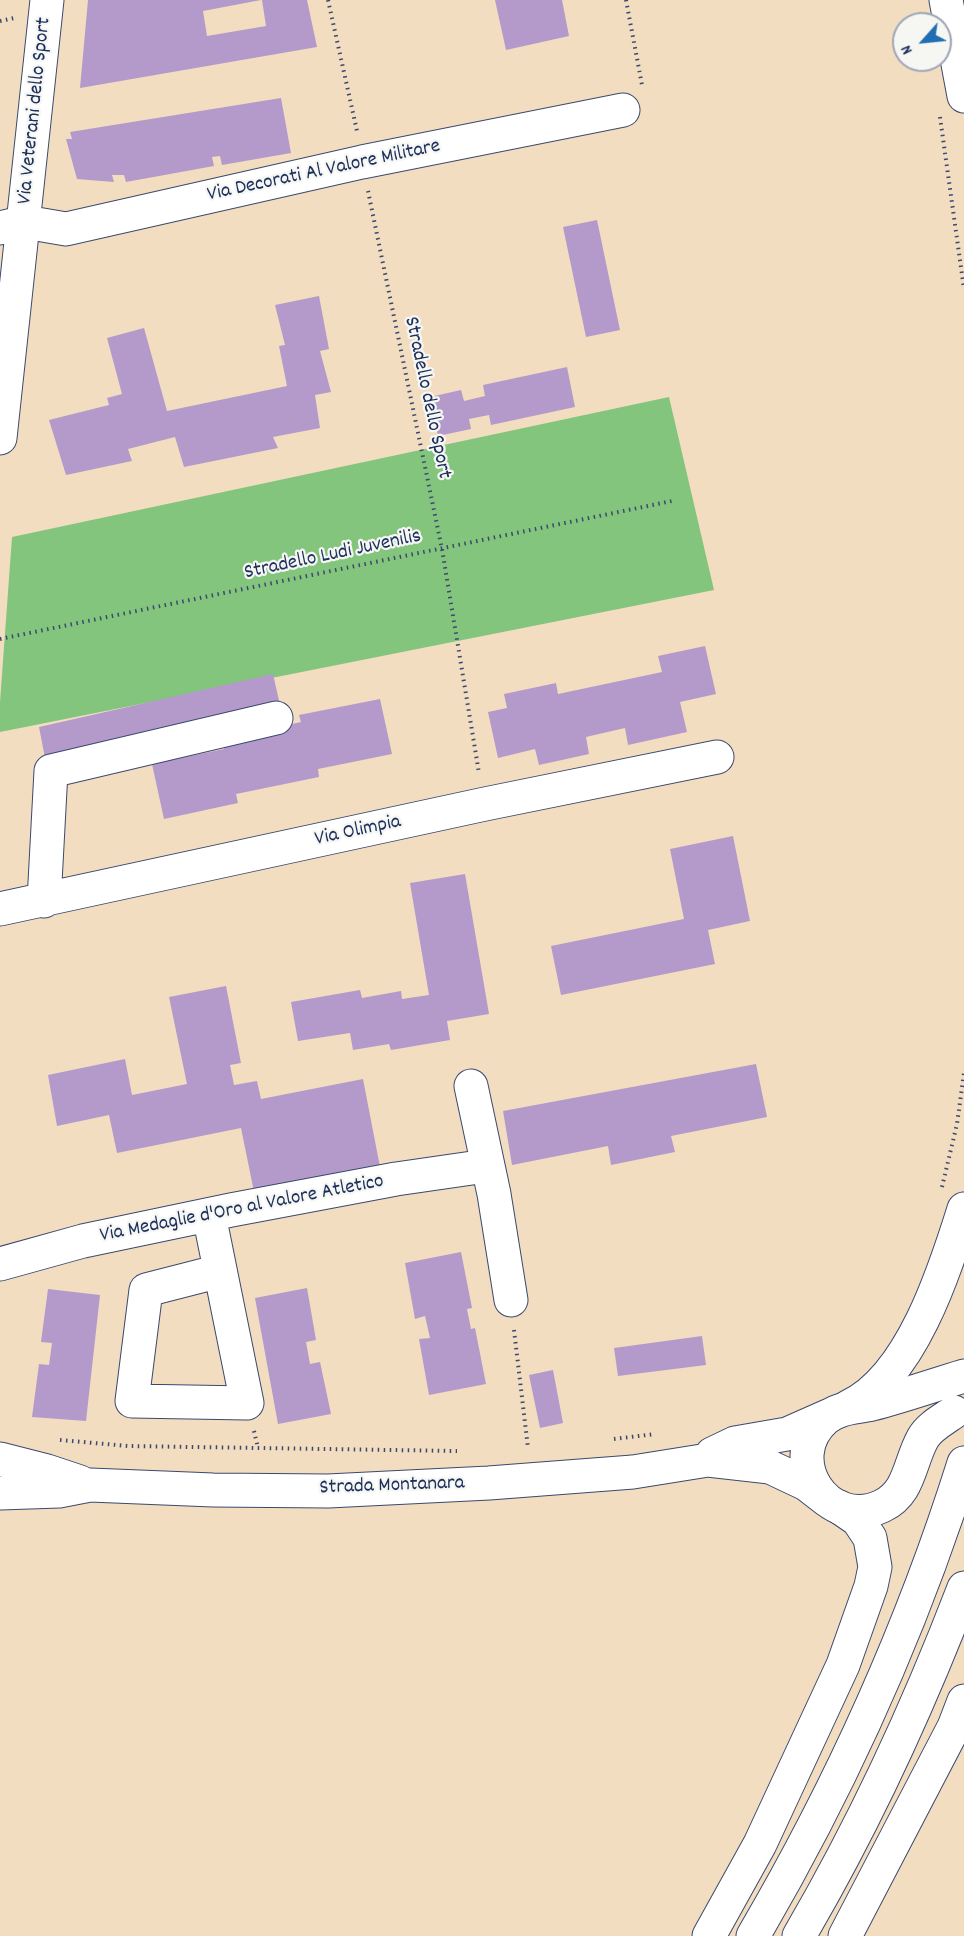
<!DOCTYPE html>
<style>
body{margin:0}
#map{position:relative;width:964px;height:1936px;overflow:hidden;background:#f2ddc0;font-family:Dekko,sans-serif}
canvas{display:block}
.north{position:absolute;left:892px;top:12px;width:60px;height:60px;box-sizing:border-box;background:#f6f6f2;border:2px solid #9ea6b7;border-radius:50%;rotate:243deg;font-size:16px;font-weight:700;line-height:24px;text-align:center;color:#1b2f5e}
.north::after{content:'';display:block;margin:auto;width:21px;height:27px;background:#1f6fb2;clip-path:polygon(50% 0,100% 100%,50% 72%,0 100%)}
</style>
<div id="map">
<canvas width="964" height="1936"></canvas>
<div class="north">N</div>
</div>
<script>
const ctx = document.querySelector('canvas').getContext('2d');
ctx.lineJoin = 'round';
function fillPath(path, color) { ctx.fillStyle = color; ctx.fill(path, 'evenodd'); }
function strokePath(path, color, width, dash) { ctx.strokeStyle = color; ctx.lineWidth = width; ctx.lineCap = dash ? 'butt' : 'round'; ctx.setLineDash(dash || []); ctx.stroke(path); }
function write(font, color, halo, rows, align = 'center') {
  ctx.font = font + ' Dekko,sans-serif'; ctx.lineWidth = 4.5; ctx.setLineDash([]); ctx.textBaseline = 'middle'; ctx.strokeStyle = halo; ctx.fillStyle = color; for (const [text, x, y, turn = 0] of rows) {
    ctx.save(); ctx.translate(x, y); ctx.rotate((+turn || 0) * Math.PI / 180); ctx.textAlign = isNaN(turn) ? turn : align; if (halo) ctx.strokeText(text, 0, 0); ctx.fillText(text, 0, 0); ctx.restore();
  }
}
fillPath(new Path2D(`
 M669,397L714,590L0,732V702L12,537Z`), '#84c57d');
fillPath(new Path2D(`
 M88,0H261L203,11L207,36L266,26L262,0H307L317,47L80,88Z
 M495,0H562L569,36L506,50Z
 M281,98L291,153L222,165L220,156L212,157L214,166L126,182L124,175H112L114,182L77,179L66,139H72L70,132Z
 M597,220L620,330L586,337L563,227Z
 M319,296L329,349L320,351L331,392L315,395L320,428L273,437L278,448L184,467L175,437L128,449L132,461L66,475L49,420L109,405L107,398L122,394L107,338L144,328L167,411L287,386L279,346L285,345L275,305Z
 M567,367L575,407L491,425L489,415L469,419L471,429L438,436L430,397L461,390L464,401L485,396L483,385Z
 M705,646L716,694L680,702L687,732L628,745L625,728L586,737L589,754L539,765L535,749L498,758L488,712L507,708L504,694L556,683L558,694L662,672L658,656Z
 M273,674L280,705L45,758L39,727Z
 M380,699L392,754L318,769L319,777L236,794L238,803L164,819L152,764L224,749L222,739L301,722L299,715Z
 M733,836L750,921L708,930L715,964L561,995L551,946L684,919L670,849Z
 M465,874L489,1014L447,1021L450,1040L391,1050L389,1044L353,1050L350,1033L298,1041L291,1002L360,990L362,998L401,991L402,999L429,995L410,883Z
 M226,986L241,1063L230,1065L234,1085L257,1081L261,1099L363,1079L380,1167L254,1192L241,1128L117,1153L109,1115L57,1126L48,1075L125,1059L132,1095L187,1084L169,997Z
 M756,1064L767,1117L671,1136L675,1152L611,1165L608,1146L512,1165L503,1111Z
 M461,1252L472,1308L467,1309L471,1329L475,1328L486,1384L429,1395L419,1339L430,1338L425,1316L415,1319L405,1263Z
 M307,1288L316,1340L306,1342L310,1364L320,1362L331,1414L278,1424L255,1298Z
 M48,1289L100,1295L86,1421L32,1417L39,1364L49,1365L52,1343L41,1342Z
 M702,1336L706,1365L618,1376L614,1348Z
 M553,1370L563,1423L540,1428L529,1375Z`), '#b49aca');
const street = new Path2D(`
 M0,228L25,222L66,229L362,162L623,110
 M0,438L47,0
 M44,901L51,771L276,718
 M0,909L485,804L717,757
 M471,1086L494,1194L511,1300
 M209,1215L247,1403L132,1401L146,1290L220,1271
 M0,1264L83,1241L231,1210L396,1179L486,1166`);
const secondary = new Path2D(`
 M954,1412C943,1420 930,1426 923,1438C909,1463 910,1493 882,1506C827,1532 780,1459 825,1419C839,1407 856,1408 872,1404C903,1396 934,1385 964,1376
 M712,1454L735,1443L787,1434L830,1415
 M0,1459L47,1471L80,1482
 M0,1493L59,1491L90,1485L213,1490L328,1491L489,1483L633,1472L708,1460L770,1467L806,1484L828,1501`);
const highway = new Path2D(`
 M946,0L964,96
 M848,1407C911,1378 945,1270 964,1209
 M709,1936L760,1844L843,1665L871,1586L875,1567L870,1538L858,1520L839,1507
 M753,1936C841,1786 912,1628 964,1463
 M799,1936C864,1825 918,1708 964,1588
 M845,1936L954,1727L964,1701`);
strokePath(street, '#3b496d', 35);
strokePath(secondary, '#3b496d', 35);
strokePath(highway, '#3b496d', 35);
strokePath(new Path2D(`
 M328,0L357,131
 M626,0L642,85
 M0,21L14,18
 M940,117L964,289
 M368,191L442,549L479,773
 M0,639L672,501
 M942,1187L957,1124L964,1073
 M514,1330L528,1448
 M254,1431L258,1448
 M614,1439L655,1434
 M60,1440L128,1446L457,1451`), '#3b496d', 4, [1.5, 4.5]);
strokePath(street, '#fff', 33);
strokePath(secondary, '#fff', 33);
strokePath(highway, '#fff', 33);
write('21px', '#1b2f5e', '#f6f6f2', [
 ["Via Veterani dello Sport",36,111,-84],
 ["Via Decorati Al Valore Militare",324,172,-12],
 ["Stradello dello Sport",426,398,78],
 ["Stradello Ludi Juvenilis",333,556,-12],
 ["Via Olimpia",358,832,-12],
 ["Via Medaglie d'Oro al Valore Atletico",242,1210,-11],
 ["Strada Montanara",392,1487,-2]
]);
</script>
